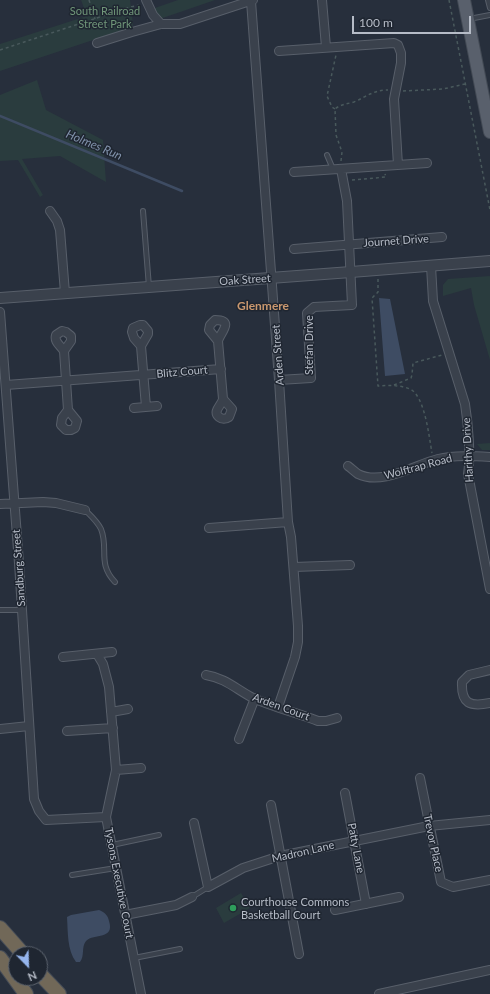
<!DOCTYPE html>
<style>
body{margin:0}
#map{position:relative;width:490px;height:994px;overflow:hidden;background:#272f3c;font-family:Lato,sans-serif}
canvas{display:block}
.north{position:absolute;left:8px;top:946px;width:40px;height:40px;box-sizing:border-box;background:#1f2631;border:1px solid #5b626d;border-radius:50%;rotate:157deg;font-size:11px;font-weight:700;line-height:16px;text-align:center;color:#b6bcc7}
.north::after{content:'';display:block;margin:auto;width:14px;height:18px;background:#95b5ed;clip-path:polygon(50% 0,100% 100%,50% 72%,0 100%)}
.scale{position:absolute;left:352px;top:16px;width:119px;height:18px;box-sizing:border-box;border:2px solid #b6bcc7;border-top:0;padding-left:5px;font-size:12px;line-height:14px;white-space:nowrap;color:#b6bcc7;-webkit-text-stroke:3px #1f2631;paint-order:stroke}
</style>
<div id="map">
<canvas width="490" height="994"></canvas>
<div class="north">N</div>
<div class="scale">100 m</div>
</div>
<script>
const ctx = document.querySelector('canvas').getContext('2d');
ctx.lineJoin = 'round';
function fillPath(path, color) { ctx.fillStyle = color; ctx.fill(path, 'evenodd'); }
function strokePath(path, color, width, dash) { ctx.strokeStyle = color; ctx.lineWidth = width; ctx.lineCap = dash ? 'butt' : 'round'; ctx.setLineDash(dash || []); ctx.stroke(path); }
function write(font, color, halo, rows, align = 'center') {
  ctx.font = font + ' Lato,sans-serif'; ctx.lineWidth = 3; ctx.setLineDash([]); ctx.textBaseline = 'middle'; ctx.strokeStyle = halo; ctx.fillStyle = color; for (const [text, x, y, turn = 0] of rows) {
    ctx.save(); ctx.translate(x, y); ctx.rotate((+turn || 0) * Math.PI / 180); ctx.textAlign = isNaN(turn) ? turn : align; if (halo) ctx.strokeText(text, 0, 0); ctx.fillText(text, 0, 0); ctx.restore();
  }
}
fillPath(new Path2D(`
 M81,0H130L133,25L132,27L0,71V44L87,16Z
 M178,0H215L154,21L151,19L150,11L152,9Z
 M37,80L46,110L103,140L106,182L60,156L22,159L43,195L40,197L18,160L0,161V95Z
 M490,276V360L474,305L471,288L443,296V285L448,279Z
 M490,443V450H482L477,444Z
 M241,893L250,908L224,923L216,908Z`), '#2a3c3e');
fillPath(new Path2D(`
 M379,298L390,299L405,374L385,376Z
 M99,910C104,912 108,915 109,921C115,940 94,933 86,941C81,947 85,956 80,962H76C67,950 68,932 67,917L71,915Z`), '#3e4c63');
strokePath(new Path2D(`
 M0,116L182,191`), '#3e4c63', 2.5);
const service = new Path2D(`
 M488,0L490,8
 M469,19L490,15
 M327,155L333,169
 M143,211L149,287
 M85,510C91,516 97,521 101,529C109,549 97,563 115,582
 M0,610H22
 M112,845L159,835
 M72,875L116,868
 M192,897L208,887
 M134,958L180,949`);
const minor = new Path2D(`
 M146,0L153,15L161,24
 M322,0L326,47
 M251,1L279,380L288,522L291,537L298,626V642L295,657L278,707
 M97,43L132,32L161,24H180L253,0
 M279,51L394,43L398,45L401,53V63L394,99L398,165
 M294,172L427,163
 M50,211L57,221L60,230L65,293
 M294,249L442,237
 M431,266L433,301L465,404C468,423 471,455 468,474L490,589
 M0,312L19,563L34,799L39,811L46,820L106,817
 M215,320C235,320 220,333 218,341L209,330L210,325Z
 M140,325H143L148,331V334L141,346L134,338L132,332L133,328Z
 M62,331L66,332L71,336V341L64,351C60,345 54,342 56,335Z
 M218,341L223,399
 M141,346L146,407
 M64,351L68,410
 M279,380L311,378L307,313L314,307L352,305L347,201L341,169
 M6,385L221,369
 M223,399L232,409L229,417C226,419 223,420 219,417C212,411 222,405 223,399Z
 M134,408L157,406
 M68,410L77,421L75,428L71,430H66L61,425L62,418Z
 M348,466C351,468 355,472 358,474C382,486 414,465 438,459C455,455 473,456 490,457
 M0,504L43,502L56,503L85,510
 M209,528L288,522
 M294,567L350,565
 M97,654L103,664L109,687L116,770L106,817L141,994
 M63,657L112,652
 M490,670L469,675L462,682C461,704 470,707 490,703
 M206,675C225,678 236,689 253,698C273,707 297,713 318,721H326L337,718
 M111,712L128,709
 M0,729L29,726
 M67,731L113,728
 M239,739L255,698
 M116,770L141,768
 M420,778L441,882L453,887L490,880
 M345,793L366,904
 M271,805L299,954
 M194,823L208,887L243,868L280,856L429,826L490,820
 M335,910L399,897
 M125,915L176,905L192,897
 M379,994L490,970`);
const tertiary = new Path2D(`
 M0,298L351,272L490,261`);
const primary = new Path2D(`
 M464,0L490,132`);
const motorway = new Path2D(`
 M0,928L23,954
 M0,958L26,994
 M40,974L59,994`);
strokePath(service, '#585f6a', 6);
strokePath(minor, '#585f6a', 10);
strokePath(tertiary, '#585f6a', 12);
strokePath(primary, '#434a55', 14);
strokePath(motorway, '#454c57', 16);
strokePath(new Path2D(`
 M89,0L95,19
 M449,0L490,210
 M0,50L127,8L139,5
 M403,91L443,89L465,84
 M335,109L332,107L327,96L336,55
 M341,161L342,152L336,135L335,109C341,104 347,104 354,102C366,97 373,90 388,90
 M352,180L386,177L385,174
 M378,279V292L372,298L378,386C389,385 400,385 410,389C425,396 429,437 432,453
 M394,385L411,378L412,375L413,363L442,355`), '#49595c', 1.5, [3, 3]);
strokePath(service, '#3a414c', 4);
strokePath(minor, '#3a414c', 8);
strokePath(tertiary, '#3a414c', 10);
strokePath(primary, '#59606c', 12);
strokePath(motorway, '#716858', 14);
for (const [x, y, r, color] of [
 [233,908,4,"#2e9e5b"]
]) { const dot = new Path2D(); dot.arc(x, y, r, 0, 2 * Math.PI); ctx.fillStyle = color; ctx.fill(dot); strokePath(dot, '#1f2631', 1.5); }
write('11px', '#709679', '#1f2631', [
 ["South Railroad",105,11],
 ["Street Park",105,24]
]);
write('11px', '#b6bcc7', '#1f2631', [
 ["Journet Drive",396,241,-4],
 ["Oak Street",245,280,-4],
 ["Stefan Drive",309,345,-90],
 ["Arden Street",278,355,-94],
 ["Blitz Court",182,372,-5],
 ["Harithy Drive",468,450,-93],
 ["Wolftrap Road",418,467,-15],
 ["Sandburg Street",19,568,-94],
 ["Arden Court",281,707,20],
 ["Trevor Place",433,843,78],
 ["Patty Lane",356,848,79],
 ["Madron Lane",303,852,-13],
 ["Tysons Executive Court",119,883,79]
]);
write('11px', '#b6bcc7', '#1f2631', [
 ["Courthouse Commons",241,902],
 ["Basketball Court",241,915]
], 'left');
write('italic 12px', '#8192ab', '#1f2631', [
 ["Holmes Run",94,145,23]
]);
write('bold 12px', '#ca986f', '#1f2631', [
 ["Glenmere",263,306]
]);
</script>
